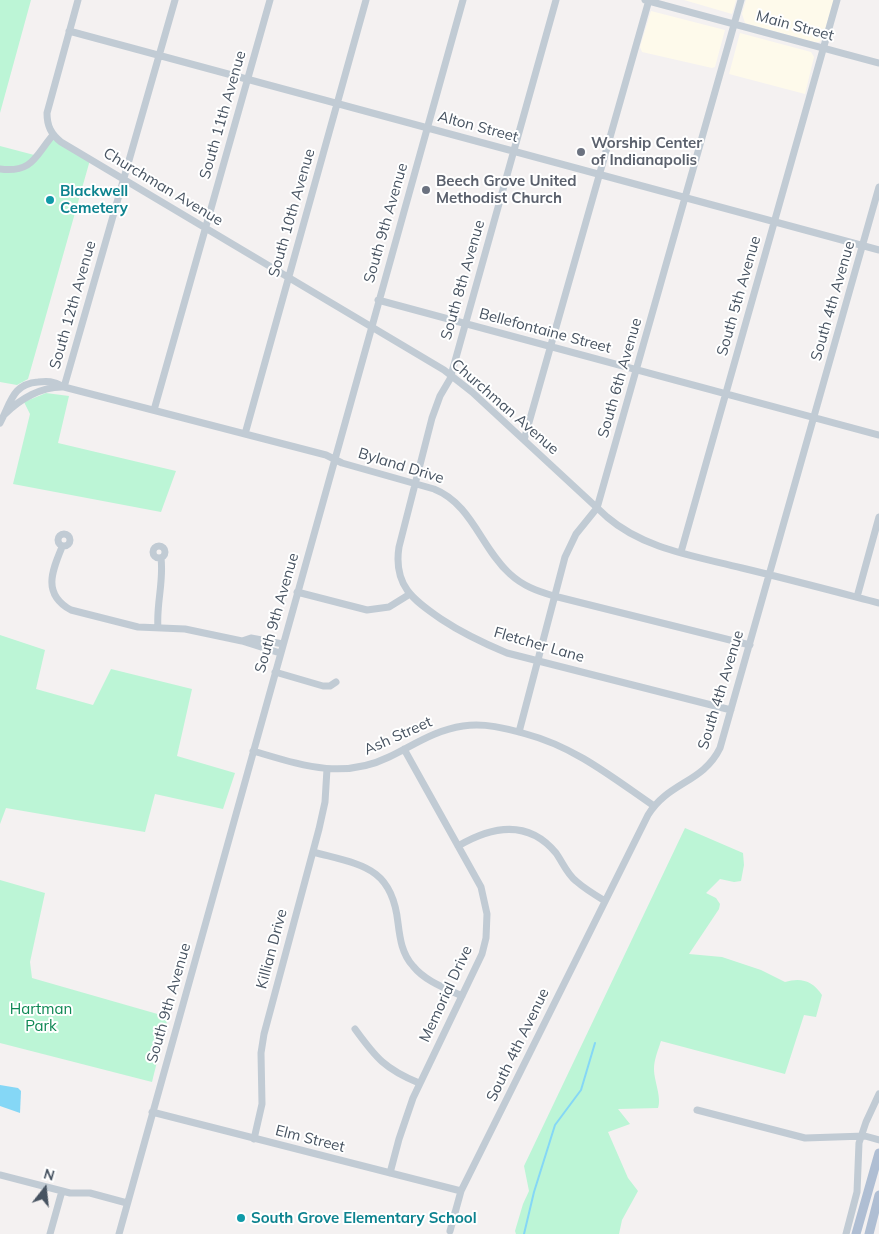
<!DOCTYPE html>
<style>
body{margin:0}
#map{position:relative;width:879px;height:1234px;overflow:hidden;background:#f4f1f1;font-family:Mulish,sans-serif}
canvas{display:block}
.north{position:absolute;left:20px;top:1164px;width:50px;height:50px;-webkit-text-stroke:4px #fff;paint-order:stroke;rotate:16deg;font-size:14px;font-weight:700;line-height:20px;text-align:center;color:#475361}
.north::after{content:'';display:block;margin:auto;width:18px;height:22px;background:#475361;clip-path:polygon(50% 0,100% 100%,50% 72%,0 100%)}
</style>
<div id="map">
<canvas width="879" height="1234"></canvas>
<div class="north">N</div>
</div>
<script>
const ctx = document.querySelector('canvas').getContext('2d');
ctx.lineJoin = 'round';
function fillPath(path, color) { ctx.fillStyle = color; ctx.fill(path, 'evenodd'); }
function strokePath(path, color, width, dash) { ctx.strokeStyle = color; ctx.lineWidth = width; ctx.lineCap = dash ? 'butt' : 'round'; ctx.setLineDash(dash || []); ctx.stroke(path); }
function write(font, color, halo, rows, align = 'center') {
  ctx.font = font + ' Mulish,sans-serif'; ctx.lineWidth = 4; ctx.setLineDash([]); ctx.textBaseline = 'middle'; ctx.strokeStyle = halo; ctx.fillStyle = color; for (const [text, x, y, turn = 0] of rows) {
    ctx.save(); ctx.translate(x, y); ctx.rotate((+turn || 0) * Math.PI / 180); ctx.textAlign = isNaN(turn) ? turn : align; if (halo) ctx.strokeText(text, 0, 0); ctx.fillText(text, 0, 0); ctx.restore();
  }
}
fillPath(new Path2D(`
 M684,0H736L732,14Z
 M746,0H834L822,39L819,42H814L745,23L742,14Z
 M651,11L725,30L715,67L712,68L642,52L640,47Z
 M740,33L811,52L814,57L805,94L729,74Z`), '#fefaeb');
fillPath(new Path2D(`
 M0,0H31L0,113Z
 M53,135L90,160L28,379L17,385L0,382V146L38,156Z
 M46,393L69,396L58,443L176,471L161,512L13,484L30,414L24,402Z
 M0,635L45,650L36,689L93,705L111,669L192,689L177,756L235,773L223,809L155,794L145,832L6,808L0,824Z
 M685,828L743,853L744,865L741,881L734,882L720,879L706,893L716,898L720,904L719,909L689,954L722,957L761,970L785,982C801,977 813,981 822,995L816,1017L804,1015L785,1074L661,1041C658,1050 654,1060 654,1069C654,1081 662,1098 658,1108L618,1109L630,1124L608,1132L628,1178L638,1191L622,1220L619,1234H516L515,1231L523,1204L529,1191L524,1166Z
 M0,880L45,893L30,962L32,978L168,1017L152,1082L0,1043Z`), '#bcf5d6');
fillPath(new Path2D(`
 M0,1085L18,1088L21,1091L20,1113L0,1106Z`), '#85d7f6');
strokePath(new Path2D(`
 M524,1234L534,1192L555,1125L581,1090L595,1043`), '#85d7f6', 2);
strokePath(new Path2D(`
 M78,0L47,113C47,126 51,134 61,142L444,370L472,392L607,517C644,549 695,556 742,568C788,579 833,591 879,603
 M556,0L450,379L440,396L432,418L399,547C393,585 413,600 441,619C462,633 483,643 507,653L731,710
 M645,0L879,63
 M69,31L879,250
 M0,169C33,173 35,156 53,135
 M378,300L879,435
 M64,387L175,0
 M154,410L270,0
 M5,414C20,399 42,386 64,387L326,455L342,463L434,489C472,504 481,548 510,574C523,586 537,591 554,596L750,645
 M0,423C11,403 12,384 38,382C47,381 54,381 62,386
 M245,434L366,0
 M524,440L649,0
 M58 540a6 6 0 1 1 12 0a6 6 0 1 1-12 0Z
 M153 552a6 6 0 1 1 12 0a6 6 0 1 1-12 0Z
 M62,547C52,571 42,594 71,610L138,627L185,629L242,641L280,653
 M681,552L837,0
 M297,592L367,610L389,607L410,594
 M857,597L879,517
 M158,628C156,604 164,582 161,558
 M242,641L251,638L283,644
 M275,672L323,686H330L336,682
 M519,732L565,557L576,534L597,508L741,0
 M253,751C301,765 342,780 389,757C414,745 435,730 463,726C485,723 505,728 526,734C575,747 613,778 654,806
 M458,846C492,826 528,819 556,853C563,863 567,874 576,881C585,889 595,895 605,901
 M313,852C361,865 392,866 398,923C400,939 402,954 413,966C425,981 445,988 462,996
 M355,1029C376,1058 385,1069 419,1083
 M697,1110L805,1138L865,1136L879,1140
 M152,1112L461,1191
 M254,1139L262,1104L261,1053L264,1034L319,829L325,802L327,769
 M390,1173L399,1139L413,1098L482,954L486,938L487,914L481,887L404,749
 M0,1175L70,1193H90L127,1203
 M450,1231L461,1191L648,815C668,782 703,783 720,748L879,187
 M50,1234L62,1191
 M119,1234L463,0
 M846,1234L857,1192L859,1143L866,1122L879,1094`), '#c1cbd4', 7);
strokePath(new Path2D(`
 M856,1234L879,1153
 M869,1234L879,1195`), '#afbed3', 9);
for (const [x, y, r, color] of [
 [581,152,5,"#6b7280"],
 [426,190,5,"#6b7280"],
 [50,200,5,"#0f9aa8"],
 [241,1218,5,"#0f9aa8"]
]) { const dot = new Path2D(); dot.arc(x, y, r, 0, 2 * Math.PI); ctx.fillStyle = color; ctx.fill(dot); strokePath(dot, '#fff', 2); }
write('15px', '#475361', '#fff', [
 ["Main Street",795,26,15],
 ["South 11th Avenue",223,115,-74],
 ["Alton Street",478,127,15],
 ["Churchman Avenue",163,187,31],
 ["South 10th Avenue",292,213,-74],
 ["South 9th Avenue",386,223,-74],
 ["South 8th Avenue",463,280,-74],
 ["South 5th Avenue",739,296,-74],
 ["South 4th Avenue",833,301,-74],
 ["South 12th Avenue",73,305,-74],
 ["Bellefontaine Street",545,331,15],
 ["South 6th Avenue",620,378,-74],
 ["Churchman Avenue",505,407,41],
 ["Byland Drive",401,466,17],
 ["South 9th Avenue",277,613,-74],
 ["Fletcher Lane",539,645,16],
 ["South 4th Avenue",721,690,-73],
 ["Ash Street",398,736,-24],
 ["Killian Drive",272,949,-75],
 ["Memorial Drive",446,994,-65],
 ["South 9th Avenue",169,1003,-74],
 ["South 4th Avenue",518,1045,-64],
 ["Elm Street",310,1139,14]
]);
write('bold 15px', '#5b616d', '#fff', [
 ["Worship Center",591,143],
 ["of Indianapolis",591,160],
 ["Beech Grove United",436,181],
 ["Methodist Church",436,198]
], 'left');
write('bold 15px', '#0d838f', '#fff', [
 ["Blackwell",60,191],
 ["Cemetery",60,208],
 ["South Grove Elementary School",251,1218]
], 'left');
write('15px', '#0d8753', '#fff', [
 ["Hartman",41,1009],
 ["Park",41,1026]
]);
</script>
